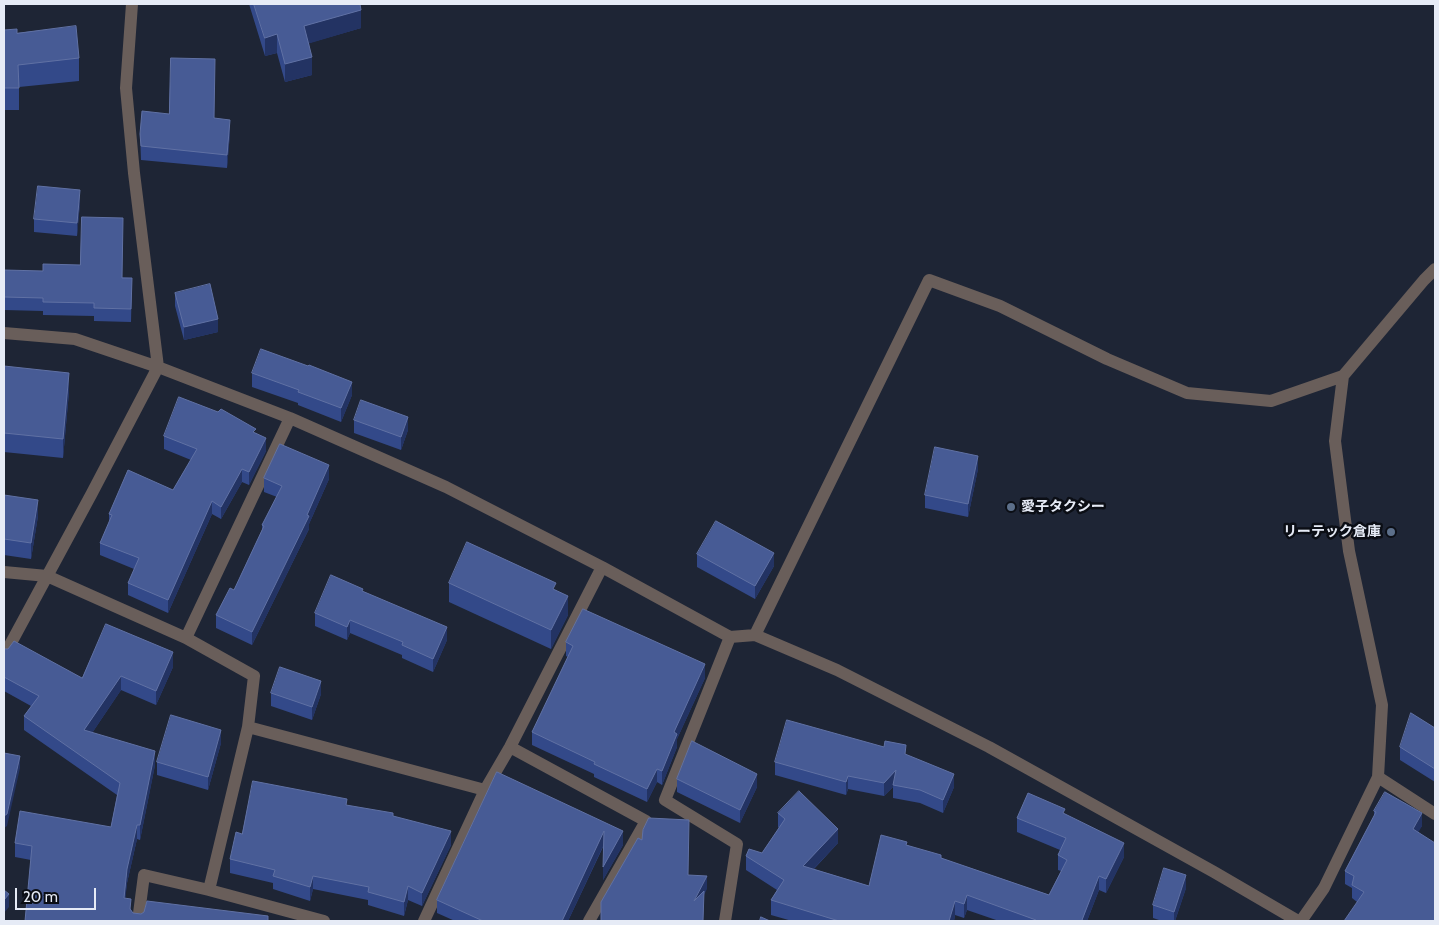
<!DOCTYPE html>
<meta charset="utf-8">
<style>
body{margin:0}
#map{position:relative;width:1439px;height:925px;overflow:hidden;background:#1e2535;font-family:Cabin,sans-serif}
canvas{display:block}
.frame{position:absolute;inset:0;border:5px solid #e6ebf6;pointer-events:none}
.scale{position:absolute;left:15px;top:888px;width:81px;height:22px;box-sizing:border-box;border:2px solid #e6ebf6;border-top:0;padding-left:6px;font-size:15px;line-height:18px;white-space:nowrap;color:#e6ebf6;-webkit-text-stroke:4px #0b0e15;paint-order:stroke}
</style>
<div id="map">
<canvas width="1439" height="925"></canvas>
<div class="frame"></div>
<div class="scale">20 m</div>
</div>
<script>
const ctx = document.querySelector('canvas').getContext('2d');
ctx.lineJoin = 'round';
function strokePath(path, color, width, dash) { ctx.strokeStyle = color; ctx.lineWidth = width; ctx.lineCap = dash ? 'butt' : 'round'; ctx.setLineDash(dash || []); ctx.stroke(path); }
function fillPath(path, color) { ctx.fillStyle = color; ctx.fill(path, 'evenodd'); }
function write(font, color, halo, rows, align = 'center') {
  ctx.font = font + ' Cabin,"Noto Sans JP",sans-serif'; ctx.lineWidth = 5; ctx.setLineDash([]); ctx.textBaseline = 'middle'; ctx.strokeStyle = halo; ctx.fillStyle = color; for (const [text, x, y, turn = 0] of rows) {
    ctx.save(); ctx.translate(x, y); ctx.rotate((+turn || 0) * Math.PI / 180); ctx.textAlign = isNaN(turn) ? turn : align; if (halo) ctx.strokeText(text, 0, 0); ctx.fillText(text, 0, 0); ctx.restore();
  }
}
strokePath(new Path2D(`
 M4,333L75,339L158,367L290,418L446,487L602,567L730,637L755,635L837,670L989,747L1214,872L1298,921
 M4,572L47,576L186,638L254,676L248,727L209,890
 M755,635L929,280L1000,306L1107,359L1187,393L1271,401L1343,376L1424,280L1435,269
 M186,638L290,418
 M4,656L92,493L158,367L134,173L126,88L132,4
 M248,727L485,790
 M510,747L646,821L589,921
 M1378,777L1435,814
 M138,921L144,875L209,890L324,921
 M424,921L485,790L510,747L602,567
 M725,921L737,844L665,800L730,637
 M1301,921L1324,888L1378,777L1382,705L1349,551L1335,441L1343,376`), '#695e5a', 12);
fillPath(new Path2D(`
 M249,4H360L361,28L309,43L312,75L285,82L277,53L265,56Z
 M4,30L17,33L79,58V81L19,87V110H4Z
 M214,118L230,133L227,168L141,160L140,134Z
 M80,203L77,236L34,232V219Z
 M4,270L132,278L131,322L94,321V316L43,315V311L4,310Z
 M175,293L218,332L184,340L175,306Z
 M4,366L69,392L63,458L4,452Z
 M252,373L352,395L341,422L298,405V403L252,387Z
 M354,420L408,430L401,450L354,433Z
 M256,433L266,451L249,485L242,482L221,519L212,514L168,613L128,595V583L134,569L100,555V543L109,523V514L173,490L191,460L164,449V436Z
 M978,469L968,517L925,508V495Z
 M264,478L329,479L309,524V529L252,645L216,628V615L234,590L262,530V525L277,497L264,492Z
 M4,495L38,516L31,559L4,555Z
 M697,554L774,566L755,599L697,567Z
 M449,583L556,590L568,615L551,649L449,602Z
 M363,592L447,640L433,672L402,658V655L350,633L347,640L315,626V613Z
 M566,642L705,678L677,739V747L662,785L657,782L647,802L594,777V774L532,745V732L568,657L566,656Z
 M4,649L82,678L173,667L156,705L121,690L92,733L155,765L140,840L137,839L127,883L125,899L133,913L268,921H25L31,860L15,857V843L111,827L117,795L24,730V716L31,706L4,691Z
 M271,693L321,694L312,720L271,706Z
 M1435,728V782L1400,760V747Z
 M221,743L208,790L157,775V762Z
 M906,755L954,787L943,813L920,803L893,798V787L884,796L848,789L846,795L775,775V762Z
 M497,772L623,845L603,880L604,845L568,921H455L437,913V900Z
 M677,779L757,787L740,823L677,792Z
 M347,806L393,816L451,845L422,906L408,900L404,916L368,905V900L313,889L310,901L273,889V883L230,873V859L242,834Z
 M1374,811L1422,826L1357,902L1352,898V888L1345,884V871L1374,816Z
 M778,813L838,843L814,869L869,886L907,845L941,858L1049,895L1061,871L1058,870V855L1060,850L1017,832V818L1065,814L1124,857L1106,893L1099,890L1087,921H999L967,910L964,918L955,915L954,921H792L771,915V900L777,890L746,870V856L762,853L779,828L778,827Z
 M1186,888L1175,921H1162L1153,918V905Z`), '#334989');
fillPath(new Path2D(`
 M361,10V28L304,45V26Z
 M277,34V53L265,56V38Z
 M312,57V75L285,82V64Z
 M230,120V133L227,168V155Z
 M80,190V203L77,236V223Z
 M218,319V332L184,340V327Z
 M69,373V392L63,458V439Z
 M352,382V395L341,422V408Z
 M408,417V430L401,450V437Z
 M266,438V451L249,485V472Z
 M978,456V469L968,517V504Z
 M329,465V479L309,524V529L252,645V632L307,515Z
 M242,469V482L221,519V507Z
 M38,500V516L31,559V543Z
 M212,501V514L168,613V600Z
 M774,553V566L755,599V586Z
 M568,596V615L551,649V630Z
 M350,620V633L347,640V627Z
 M447,627V640L433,672V659Z
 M173,652V667L156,705V691Z
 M705,664V678L677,739V747L662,785V771L674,732Z
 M121,676V690L84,745V730Z
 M321,681V694L312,720V707Z
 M221,730V743L208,790V777Z
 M155,751V765L140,840V825Z
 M20,756V768L7,826L4,828V816Z
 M657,769V782L647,802V789Z
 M896,770L893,787L884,796V783Z
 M757,774V787L740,823V810Z
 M954,774V787L943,813V800Z
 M848,776V789L846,795V782Z
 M1422,813V826L1413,842V829Z
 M137,825V839L127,883L124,913V898L127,869Z
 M838,829V843L803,880V866Z
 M451,831V845L422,906V893Z
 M604,831V844L568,921H562Z
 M623,831V845L603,880V867Z
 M1124,843V857L1106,893V879Z
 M1186,875V888L1175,921H1174V912Z
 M313,876V889L310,901V887Z
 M707,876V889L704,895L703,921L694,901Z
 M1099,876V890L1087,921H1082Z
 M408,886V900L404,916V902Z
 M9,894V907L4,913V900Z
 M967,895V910L964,918V904Z
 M955,901V915L954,921H949Z`), '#233363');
const building = new Path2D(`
 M254,4H360L361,10L304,26L312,57L285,64L277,34L265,38Z
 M76,26L79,58L18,65L19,88H4V30L17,29V33Z
 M171,58L215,59L214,118L230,120L227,155L141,146L140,134L142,111L169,114Z
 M38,186L80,190L77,223L34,219Z
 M82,217L123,218L122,278H132L131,309L94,308V303L43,302V298L4,297V270L43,271V264L80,265Z
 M210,284L218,319L184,327L175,293Z
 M261,349L308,366L309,365L352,382L341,408L298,392L299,390L252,373Z
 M4,366L69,373L63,439L4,433Z
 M179,397L218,412L221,409L256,429L253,432L266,438L249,472L242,469L221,507L212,501L168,600L128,583L139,558L100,543L112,515L109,514L128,470L173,490L197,449L164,436Z
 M361,400L408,417L401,437L354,420Z
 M280,444L329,465L307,515L309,516L252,632L216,615L230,588L234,590L264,526L262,525L282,486L264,478Z
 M935,447L978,456L968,504L925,495Z
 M4,495L38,500L31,543L4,539Z
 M716,521L774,553L755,586L697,554Z
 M467,542L556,583L553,589L568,596L551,630L449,583Z
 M331,575L363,589L362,591L447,627L433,659L402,645L403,642L350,620L347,627L315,613Z
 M583,609L705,664L674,732L677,734L662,771L657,769L647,789L594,764L595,762L532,732L573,646L566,642Z
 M106,624L173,652L156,691L121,676L84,730L155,751L140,825H137L127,869L124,898L131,899L130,909L133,913L141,914L144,912L147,901L268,916V921H25L32,846L15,843L20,811L111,827L120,783L24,716L39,696L4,677V649H8L14,641L82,678Z
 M280,667L321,681L312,707L271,693Z
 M1411,713L1435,728V769L1400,747Z
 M171,715L221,730L208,777L157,762Z
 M787,720L884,747L885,741L906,745L905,754L954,774L943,800L920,790L893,785L896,770L884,783L848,776L846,782L775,762Z
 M692,741L757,774L740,810L677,779Z
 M4,753L20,756L7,814L4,816Z
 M497,772L623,831L603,867L604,831L562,921H483L437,900Z
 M253,781L347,799L346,805L393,813V816L451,831L422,893L408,886L404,902L368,892L369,887L313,876L310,887L273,876L275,870L230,859L236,832L242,834Z
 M799,791L838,829L803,866L869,886L881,835L907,842L906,845L941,855V858L1049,895L1067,860L1058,855L1066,838L1017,818L1028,793L1065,809L1063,813L1124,843L1106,879L1099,876L1082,920L1084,921H1036V920L967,895L964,904L955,901L949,921H839L771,900L784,880L746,856L749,849L762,853L785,819L778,813Z
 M1385,792L1422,813L1413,829L1435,843V921H1344L1364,892L1352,885L1354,876L1345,871L1376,812L1374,811Z
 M649,818L689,820L688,875L707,876L694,901L704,891L703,921H601V902L638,838L642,840L643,830Z
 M1164,868L1186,875L1174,912L1153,905Z
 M4,890L9,894L4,900Z
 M761,917L770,921H760Z`);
fillPath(building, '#475b95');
strokePath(building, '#6071a4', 1);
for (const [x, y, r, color] of [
 [1011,507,5,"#5c6f8a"],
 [1391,532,5,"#5c6f8a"]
]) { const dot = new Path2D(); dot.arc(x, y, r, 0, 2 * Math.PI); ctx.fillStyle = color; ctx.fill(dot); strokePath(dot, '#0b0e15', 2); }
write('bold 14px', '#e6ebf6', '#0b0e15', [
 ["愛子タクシー",1021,507],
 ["リーテック倉庫",1381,532,"right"]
], 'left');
</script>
